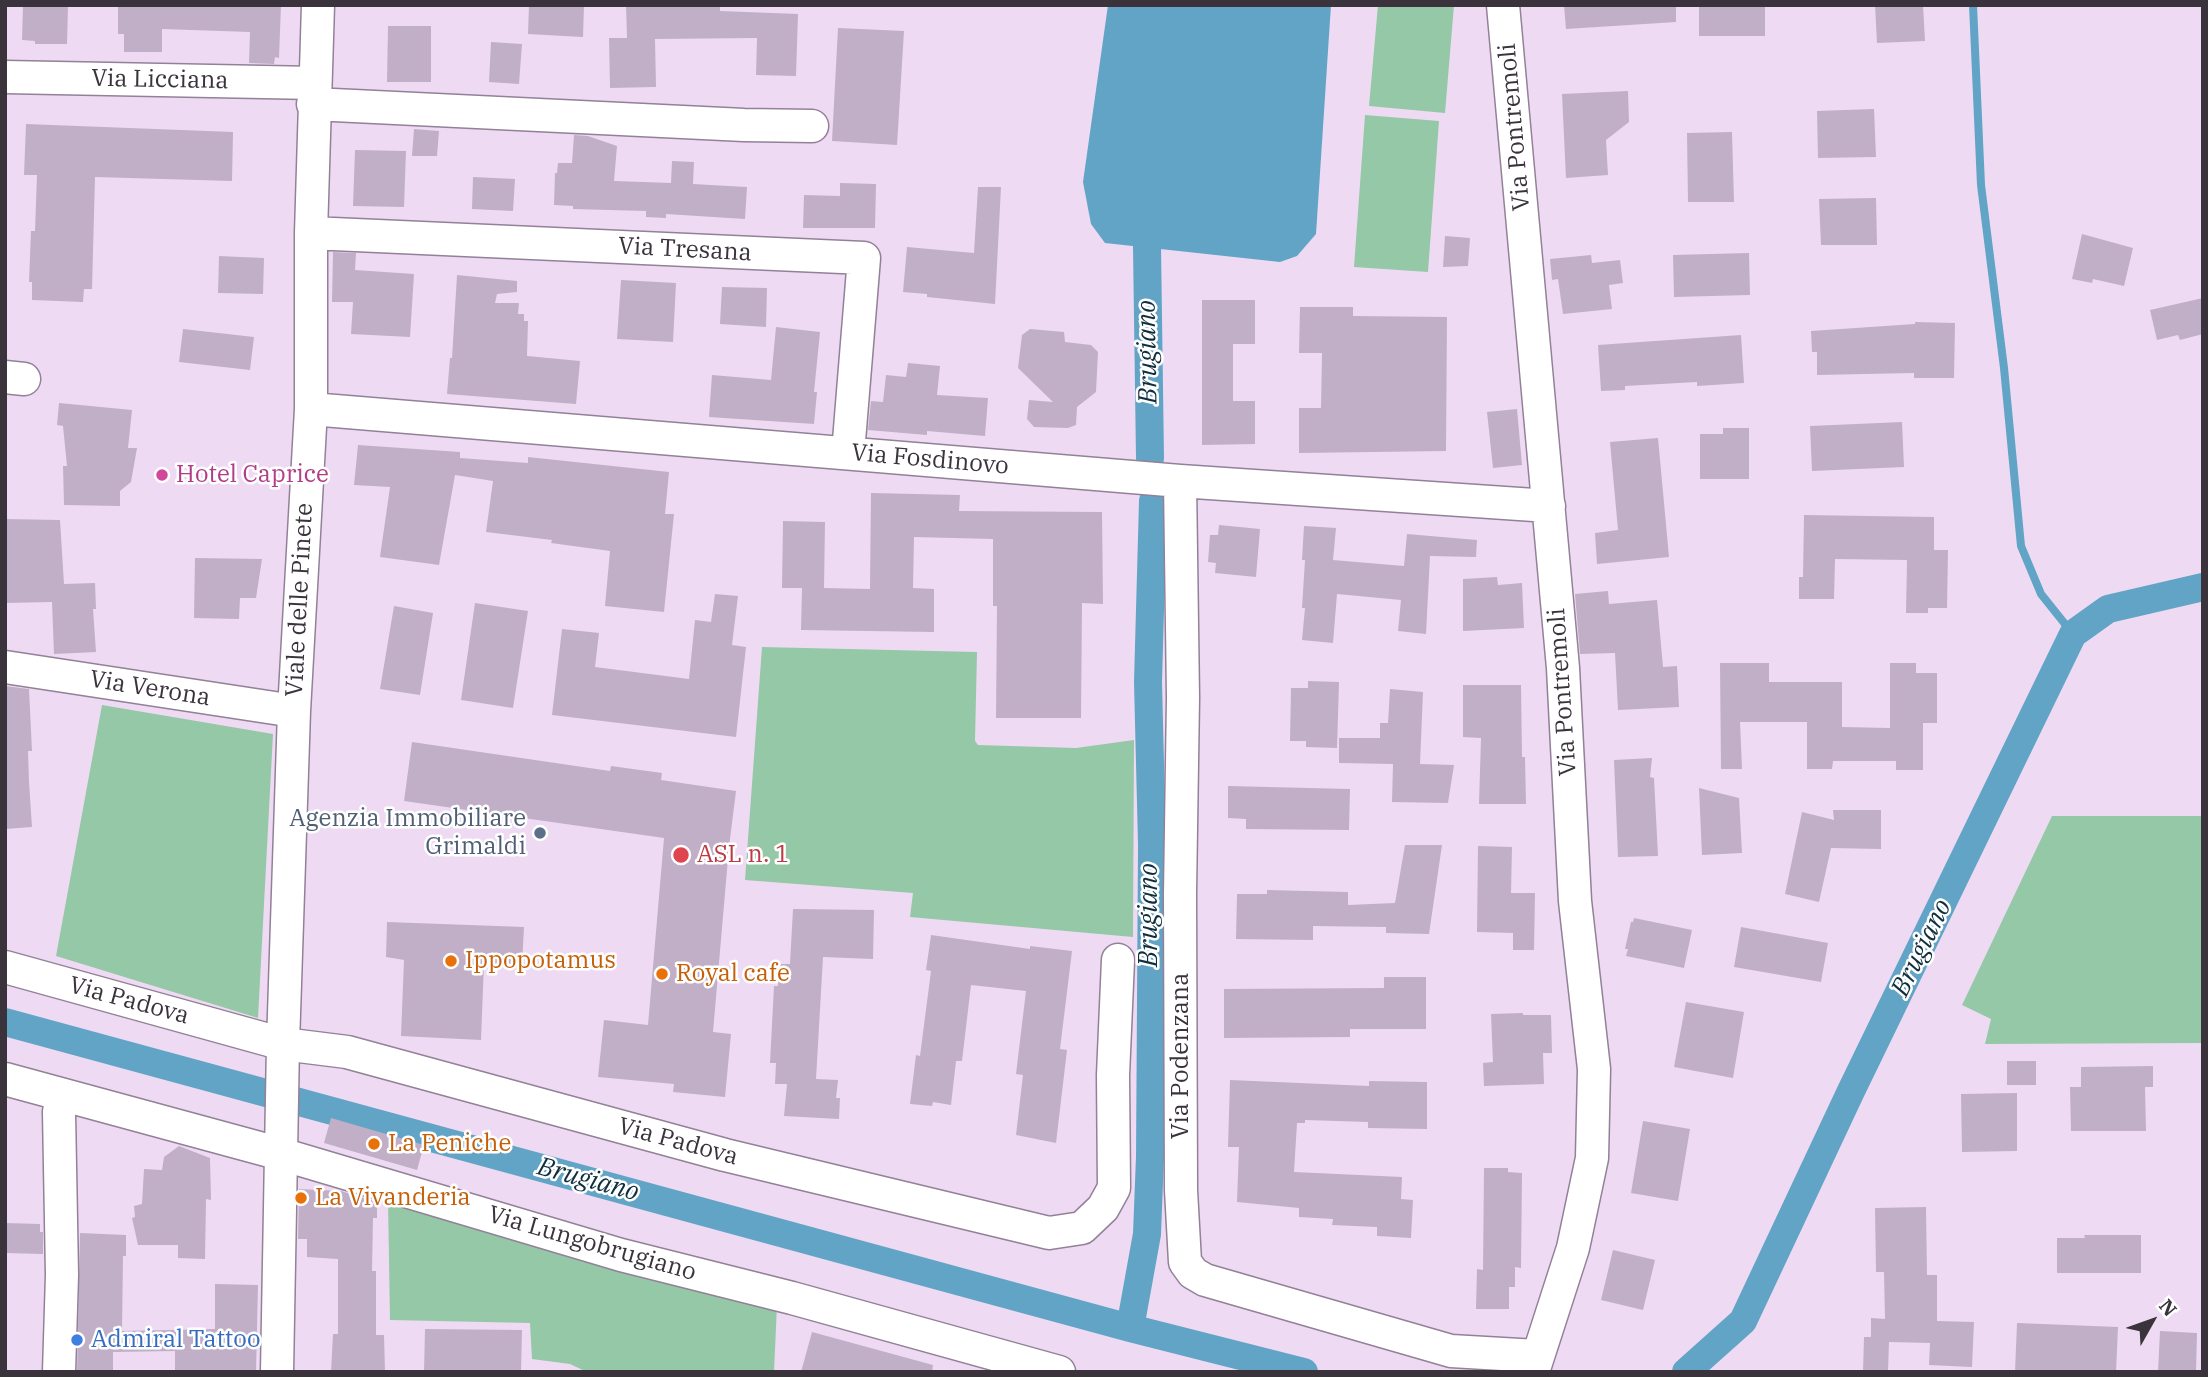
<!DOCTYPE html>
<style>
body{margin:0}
#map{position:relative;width:2208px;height:1377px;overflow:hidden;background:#eedbf3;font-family:"IBM Plex Serif",serif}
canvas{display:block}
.frame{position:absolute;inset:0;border:7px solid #3a333c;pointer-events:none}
.north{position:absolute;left:2117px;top:1286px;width:70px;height:70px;-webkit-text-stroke:5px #fff;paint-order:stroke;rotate:50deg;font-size:19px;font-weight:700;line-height:28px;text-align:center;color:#3a333c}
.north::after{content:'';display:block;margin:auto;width:24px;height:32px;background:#3a333c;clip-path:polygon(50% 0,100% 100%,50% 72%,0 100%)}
</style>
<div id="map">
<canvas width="2208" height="1377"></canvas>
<div class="frame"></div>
<div class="north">N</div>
</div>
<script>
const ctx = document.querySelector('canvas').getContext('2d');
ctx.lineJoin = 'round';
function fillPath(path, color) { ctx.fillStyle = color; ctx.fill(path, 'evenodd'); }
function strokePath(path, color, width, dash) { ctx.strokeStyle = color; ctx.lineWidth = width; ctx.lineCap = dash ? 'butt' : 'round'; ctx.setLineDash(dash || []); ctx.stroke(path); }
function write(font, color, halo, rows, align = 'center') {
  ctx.font = font + ' "IBM Plex Serif",serif'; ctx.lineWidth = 5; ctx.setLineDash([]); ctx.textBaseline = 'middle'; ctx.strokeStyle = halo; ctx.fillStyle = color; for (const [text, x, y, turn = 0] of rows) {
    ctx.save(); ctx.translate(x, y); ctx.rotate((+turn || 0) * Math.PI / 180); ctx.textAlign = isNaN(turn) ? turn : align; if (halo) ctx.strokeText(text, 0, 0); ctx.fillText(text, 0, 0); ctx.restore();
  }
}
fillPath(new Path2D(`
 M1378,5H1454L1445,113L1369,106Z
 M1365,115L1439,121L1428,272L1354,267Z
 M762,647L977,652L975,741L978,745L1076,748L1134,740L1133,937L910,917L913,893L745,880Z
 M102,705L273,734L258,1018L56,956Z
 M2052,816H2203V1043L1985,1044L1991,1019L1962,1005Z
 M388,1200L777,1305L774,1372H587L570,1364L532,1359L530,1323L390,1320Z`), '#95c8a7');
fillPath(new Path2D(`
 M1108,5H1331L1316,234L1297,256L1280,262L1105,243L1091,224L1083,182Z`), '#62a4c5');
strokePath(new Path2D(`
 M1973,5L1981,185L2004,368L2021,546L2041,594L2073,634`), '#62a4c5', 8);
strokePath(new Path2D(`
 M1147,247L1150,458
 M5,1022L1130,1328L1304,1372
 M1130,1328L1147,1234L1150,1157L1152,845L1148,682L1153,501
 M1686,1372L1743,1321L1851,1091L2073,634L2108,609L2203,587`), '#62a4c5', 28);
fillPath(new Path2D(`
 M23,5H68L67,44H35V41L22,40Z
 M118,5H281L279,58L275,57L274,64L249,63L250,32L162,29V52H124V34H118Z
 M529,5H584L583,37L528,34Z
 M626,5H720V11L798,14L796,76L756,75L757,38L655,39L656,87L610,88L609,38H627Z
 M1564,5H1676V22L1566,29Z
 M1699,5H1765V36H1699Z
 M1875,5H1923L1925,41L1877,43Z
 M388,26H431V82H387Z
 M838,28L904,31L897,145L832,141Z
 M491,42L522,44L519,84L489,82Z
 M1628,91L1629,122L1606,140L1608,175L1566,178L1562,94Z
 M1874,109L1876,157L1818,158L1817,111Z
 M26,124L233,132L232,181L95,177L92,289H84L83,302L32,300V282H29L31,231H35L37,175H24Z
 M414,129L439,131L437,156H412Z
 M1732,132L1734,202H1688L1687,133Z
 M574,135L588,136L617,146L614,181L671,183L672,161L694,162L693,184L747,187L745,219L666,214V218L646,217V211L573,209V206L554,205L555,173H557L558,163H572Z
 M355,150L406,151L404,207L353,206Z
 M473,177L515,179L513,211L472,209Z
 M840,183L876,184L875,228H803L804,195L840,196Z
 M978,187H1001L995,304L927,297V294L903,292L907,247L974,253Z
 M1876,198L1877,245H1821L1819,199Z
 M2082,234L2133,248L2124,286L2093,279L2092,283L2072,279Z
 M1445,236L1470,238L1468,266L1443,267Z
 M333,252L356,253L355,270L414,274L410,337L351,334L353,302H332Z
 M1749,253L1750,295L1674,297L1673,255Z
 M1591,255L1592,263L1620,260L1623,283L1609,285L1612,309L1563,314L1558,279L1552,280L1550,259Z
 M219,256L264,258L263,294L218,293Z
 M457,275L517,281V292L497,294L495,303H519L518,314H524V321H528L527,356L580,361L576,404L447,394L450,358H452Z
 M621,280L676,283L673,342L617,339Z
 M722,287L767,288L766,327L720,324Z
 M2203,298V334L2180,340L2178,335L2157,340L2150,310Z
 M1202,300H1255V344H1233V401H1255V444L1202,445Z
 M1300,307H1353V316L1447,317L1446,451L1299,453V408H1321L1322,353H1299Z
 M1915,322L1955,323L1954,378H1914V373L1817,375V352H1812L1811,331L1915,324Z
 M776,327L820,332L814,392H817L814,424L709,417L712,375L771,380Z
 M183,329L254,337L250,370L179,362Z
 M1030,329L1064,332L1065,342L1091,345L1098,352L1096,392L1077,407L1076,425L1068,428L1034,427L1027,419L1029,400L1053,402L1018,368L1022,335Z
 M1741,335L1744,383L1697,386V382L1625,386V390L1601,391L1598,345Z
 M908,363L940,366L937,395L988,398L985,436L927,431V435L868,430L871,401L883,402L886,375L906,377Z
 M59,403L132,410L128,448H137L131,482L120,491V506L64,505L63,466H67L63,426L57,425Z
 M1517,409L1522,465L1493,468L1487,412Z
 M1902,422L1904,467L1812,471L1810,426Z
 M1723,428H1749V479H1700V434H1723Z
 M1658,438L1669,557L1597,564L1595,533L1618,530L1610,442Z
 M358,445L460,452V458L528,463V457L669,472L665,514H674L664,612L605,606L610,551L551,543L552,540L486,532L493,481L455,475L439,565L380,557L390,487L354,485Z
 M871,493L960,495L959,511L1102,512L1103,604L1082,603L1081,718H996L997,606H993V539L914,537L913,588L934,589V632L801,630L802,588H782L783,521L825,522L824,588L870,589Z
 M1804,515L1934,517V550H1948L1947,608H1928V613H1906L1907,560L1835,559L1834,599H1799V577H1803Z
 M5,519L60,520L64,584L95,583L96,609H93L96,652L54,654L52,602L5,603Z
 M1219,525L1260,529L1256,577L1215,573L1216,563L1208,562L1210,535H1218Z
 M1304,526L1336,528L1333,560L1404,566L1407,534L1477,540L1476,557L1430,556L1426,634L1398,631L1401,600L1337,594L1333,643L1302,640L1305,608H1302L1305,560H1302Z
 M195,558L262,559L256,598H240L239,619L194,618Z
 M1497,577L1498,585L1522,583L1524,628L1463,631V579Z
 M1608,591L1609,604L1657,600L1663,667L1677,666L1679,707L1618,710L1615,653L1580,654L1575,594Z
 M715,594L738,596L732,645L746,647L736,737L552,715L562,629L599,633L595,667L689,679L695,620L711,622Z
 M475,603L528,611L513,708L461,700Z
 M394,606L433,613L420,695L380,689Z
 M1720,663H1769V682H1842V727L1890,728V663H1916V673H1937V723H1923V770H1896V761H1833L1832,769H1807V722H1740L1742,769H1721Z
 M1308,681L1339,682L1337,748L1306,747V741H1290L1291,688H1308Z
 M1463,685H1521L1522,757H1525L1526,804H1479L1481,738L1463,737Z
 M5,686L29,689L32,751H28L29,782L32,827L5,829Z
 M1390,689L1423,692L1420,764L1454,765L1448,803L1392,802L1393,764L1339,763V738H1380V723H1388Z
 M412,742L610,771L611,766L662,773L661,780L736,791L729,847L713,1032L731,1034L725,1097L673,1092L674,1084L598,1077L604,1020L648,1025L664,838L404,801Z
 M1652,758L1650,777L1654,778L1658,856L1618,857L1614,760Z
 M1228,786L1350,789L1349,830L1246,829V819L1228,818Z
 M1699,788L1739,798L1742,853L1702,855Z
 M1833,810H1881V849L1831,848L1819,902L1785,894L1802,812L1834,820Z
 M1405,845H1442L1429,934L1386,933V927L1313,926V940L1236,939L1237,894H1267V890L1348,892V905L1395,903Z
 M1478,846L1512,847L1511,893H1535L1534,950H1513V933L1477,932Z
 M793,909L874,910L873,959L823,957L816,1079L838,1080L836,1098H840L839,1119L784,1116L787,1084H775L776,1063H770L774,986H778L779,964H790Z
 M1634,918L1692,930L1684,968L1626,956L1628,949H1625L1631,922H1633Z
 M387,922L524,927L522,964L484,963L481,1040L401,1036L404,960L386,957Z
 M1741,927L1828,943L1821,982L1734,967Z
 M931,935L1030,949V946L1072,951L1060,1049L1067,1050L1056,1143L1016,1135L1023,1075L1016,1074L1026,991L971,985L962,1061H956L951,1105L933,1102L932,1106L910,1104L916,1055L920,1056L931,971L926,970Z
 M1384,977H1426V1029H1350V1037L1224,1038V989L1384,988Z
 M1686,1002L1744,1012L1733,1078L1674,1067Z
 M1523,1013V1015H1551L1552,1053H1543L1544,1084L1484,1086L1483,1063L1493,1062L1491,1014Z
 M2007,1061H2036V1085H2007Z
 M2153,1066V1087H2145L2146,1131H2071L2070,1087H2081V1067Z
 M1230,1080L1369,1086V1081L1427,1082V1129L1368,1128V1122L1305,1120V1123H1297L1294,1172L1402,1177L1401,1199L1413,1200L1411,1238L1377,1236V1227L1332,1225L1333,1219L1299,1217V1208L1237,1202L1239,1147H1228Z
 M2017,1093V1151L1962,1152L1961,1094Z
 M331,1118L424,1145L417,1170L324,1143Z
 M1643,1121L1690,1129L1678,1201L1631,1193Z
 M179,1146L210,1158L211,1200L206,1199L205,1259L178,1258V1245H138L132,1218L135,1217L134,1206L142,1204L144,1169L162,1170L164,1157Z
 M1484,1168H1508V1172L1522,1173L1521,1268L1515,1267V1287H1509V1309H1476L1477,1269L1483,1270Z
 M299,1189L341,1191L377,1202V1218H373L372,1271H376V1335H384L385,1372H331L333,1334H338V1259L307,1257V1239H298Z
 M1926,1207L1927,1275H1937V1321L1974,1322L1972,1367L1929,1365L1930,1343L1889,1342L1888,1372H1863L1864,1337H1871V1318L1885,1319L1884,1272H1876L1875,1208Z
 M5,1223L40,1224V1232H43V1254L5,1253Z
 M80,1233L126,1235V1256H123L122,1331L215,1329V1284L258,1285L256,1372H175V1351L113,1352V1372H77Z
 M2084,1235H2141V1273H2057V1238H2085Z
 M1613,1250L1655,1260L1643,1310L1601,1300Z
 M2017,1323L2118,1327L2116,1372H2015Z
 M425,1329L522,1330L521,1372H424Z
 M2160,1331L2197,1333L2196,1372H2158Z
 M812,1332L933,1365L932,1372H801Z`), '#c1afc7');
const minor = new Path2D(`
 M1503,5L1563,668L1575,901L1594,1069L1592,1158L1573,1248L1533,1372
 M5,77L315,83
 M313,104L744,125L812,126
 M311,233L864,258L848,453
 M5,377L24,379
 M311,409L1180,481L1549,506
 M1180,481L1183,698L1180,893L1181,1190L1185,1262L1193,1273L1205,1280L1451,1351L1537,1356
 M5,667L294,711
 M5,967L283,1044L347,1052L725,1155L1049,1233L1082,1228L1103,1208L1114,1188L1113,1075L1118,960
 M5,1079L281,1154L621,1255L792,1298L1059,1372
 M59,1372L62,1275L59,1112L62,1095
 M277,1372L283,1044L294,711L311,409V233L318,5`);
strokePath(minor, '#928197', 35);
strokePath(minor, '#fff', 32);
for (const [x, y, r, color] of [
 [162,475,7,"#d1479c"],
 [540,833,7,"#5c6f8a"],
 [681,855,9,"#e0444e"],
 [451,961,7,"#e8710a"],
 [662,974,7,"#e8710a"],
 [374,1144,7,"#e8710a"],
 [301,1198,7,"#e8710a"],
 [77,1340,7,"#3f7fe0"]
]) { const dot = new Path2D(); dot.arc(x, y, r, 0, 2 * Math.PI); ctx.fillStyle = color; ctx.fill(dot); strokePath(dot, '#fff', 2.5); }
write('24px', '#3a333c', '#fff', [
 ["Via Licciana",160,80,1],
 ["Via Pontremoli",1515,127,-95],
 ["Via Tresana",685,250,3],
 ["Via Fosdinovo",930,460,5],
 ["Viale delle Pinete",300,600,-87],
 ["Via Verona",150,689,9],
 ["Via Pontremoli",1563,692,-94],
 ["Via Padova",129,1001,15],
 ["Via Podenzana",1181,1056,-90],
 ["Via Padova",678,1142,15],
 ["Via Lungobrugiano",592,1244,16]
]);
write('24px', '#b23c85', '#fff', [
 ["Hotel Caprice",176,475]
], 'left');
write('24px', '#4e5e75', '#fff', [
 ["Agenzia Immobiliare",526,819],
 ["Grimaldi",526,847]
], 'right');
write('24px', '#be3a42', '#fff', [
 ["ASL n. 1",697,855]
], 'left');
write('24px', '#c56008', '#fff', [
 ["Ippopotamus",465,961],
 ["Royal cafe",676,974],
 ["La Peniche",388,1144],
 ["La Vivanderia",315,1198]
], 'left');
write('24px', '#366cbe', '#fff', [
 ["Admiral Tattoo",91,1340]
], 'left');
write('italic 26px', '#102f3e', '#fff', [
 ["Brugiano",1148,352,-91],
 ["Brugiano",1149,915,-90],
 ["Brugiano",1922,948,-64],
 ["Brugiano",588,1180,15]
]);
</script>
